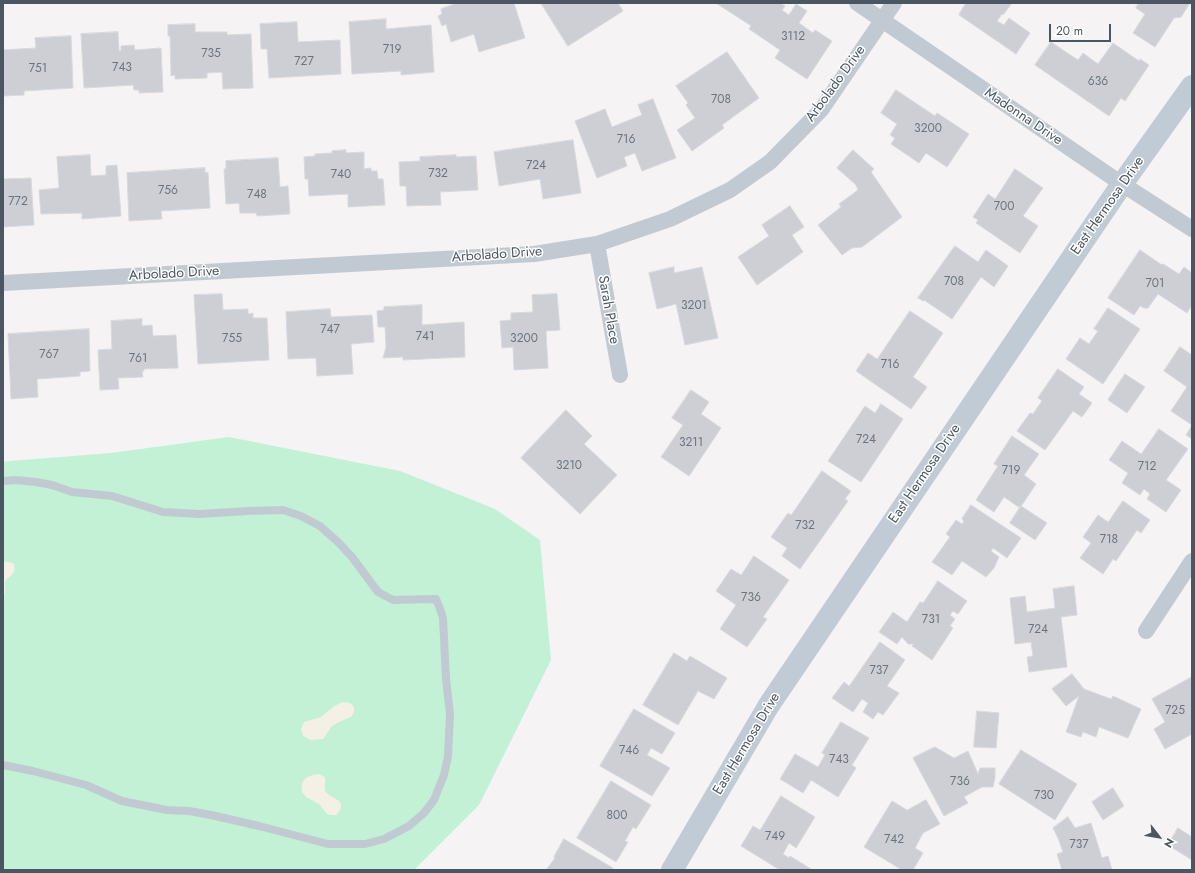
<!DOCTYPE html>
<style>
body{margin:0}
#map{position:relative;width:1195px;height:873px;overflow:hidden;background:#f5f3f3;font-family:Jost,sans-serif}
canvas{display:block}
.frame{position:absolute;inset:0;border:4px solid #4a5661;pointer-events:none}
.north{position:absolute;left:1139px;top:817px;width:40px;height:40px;-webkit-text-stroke:3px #fff;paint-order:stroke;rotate:121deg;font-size:11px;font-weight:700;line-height:16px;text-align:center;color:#4a5661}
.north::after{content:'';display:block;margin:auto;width:14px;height:18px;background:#4a5661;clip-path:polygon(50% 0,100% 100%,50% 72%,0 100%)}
.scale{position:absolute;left:1049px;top:24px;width:62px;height:18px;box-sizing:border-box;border:2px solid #4a5661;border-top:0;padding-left:5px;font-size:12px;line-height:14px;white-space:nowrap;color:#4a5661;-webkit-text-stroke:3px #fff;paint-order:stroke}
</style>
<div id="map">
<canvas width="1195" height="873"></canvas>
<div class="frame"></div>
<div class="north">N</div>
<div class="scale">20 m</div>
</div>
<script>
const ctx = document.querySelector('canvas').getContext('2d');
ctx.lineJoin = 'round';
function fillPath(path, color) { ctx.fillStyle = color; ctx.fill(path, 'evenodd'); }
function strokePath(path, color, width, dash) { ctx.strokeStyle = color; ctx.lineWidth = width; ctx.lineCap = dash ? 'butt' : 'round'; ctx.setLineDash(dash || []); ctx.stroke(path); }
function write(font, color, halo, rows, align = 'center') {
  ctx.font = font + ' Jost,sans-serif'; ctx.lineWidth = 3; ctx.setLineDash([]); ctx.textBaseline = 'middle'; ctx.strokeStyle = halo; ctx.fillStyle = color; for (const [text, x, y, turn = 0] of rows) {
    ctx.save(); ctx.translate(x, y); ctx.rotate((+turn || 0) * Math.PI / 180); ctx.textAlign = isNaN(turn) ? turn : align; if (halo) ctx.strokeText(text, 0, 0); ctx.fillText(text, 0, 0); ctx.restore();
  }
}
fillPath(new Path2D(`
 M229,437L400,471L495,509L540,540L551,660L479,805L414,870H3V462L10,461L111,453Z`), '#c3f1d5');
fillPath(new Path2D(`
 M3,561L13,563C18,572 11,575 5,581V593L3,597Z
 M343,702L350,703L354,707V712L351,717L339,722L332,726L323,739L311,740L303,736L301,729L304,722L321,717L334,706Z
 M319,774L325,777C326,781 324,786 325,790C329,801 350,797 337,815H330L326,813L319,804L306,797L302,792C300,779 308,775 319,774Z`), '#f5f0e5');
const building = new Path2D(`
 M458,3H514L525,38L479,52L474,34L451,42L446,24L442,26L438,16L442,14L441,9Z
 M541,3H618L623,11L568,46Z
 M716,3H780L785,6L782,10L789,15L796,4L807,11L799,23L813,33L815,30L832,41L807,79L775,58L780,50L749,29L751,26Z
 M966,3H1012L1003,15L1002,14L997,21L1004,25L1009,18L1030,33L1016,54L959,15Z
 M1139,3H1190L1181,17L1174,18L1155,47L1133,33L1145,14L1136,8Z
 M386,19V29L431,25L434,72L401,75V71L352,74L349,22Z
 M297,22L298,42L340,40L341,74L269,78L267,49H261L260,24Z
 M195,24V32H227V35L251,34L253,88L223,89L222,72L207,73V78L175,79V75L171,76L170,36H168V25Z
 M118,32L119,51H121V46L134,45L135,50L161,48L163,92L139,93V90H134L133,85L84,88L81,34Z
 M71,36L73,88L24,91V95L3,96V50L36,48L35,38Z
 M1051,42L1078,60L1083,53L1098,64L1113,43L1139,61L1140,59L1149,65L1125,101L1121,98L1109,116L1035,65Z
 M727,52L759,98L722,125L724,128L692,151L677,130L695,118L686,105L688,103L676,86Z
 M896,90L935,116L937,113L969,134L947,167L926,153L919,163L891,144L895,138L890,135L897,124L881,113Z
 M653,99L676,158L642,171L635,153L624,157L627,166L597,178L575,121L605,109L612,127L642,115L638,105Z
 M573,140L581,193L543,199L540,179L499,186L494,152Z
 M346,150V153L364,152V169L371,168V171H377L378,179H383L385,205L348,207V194L309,196L308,179H305L304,157L315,156V154L332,153V151Z
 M853,150L874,169L871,172L902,217L862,247L852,248L842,255L818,225L841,207L839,204L858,190L856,185L837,168Z
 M90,155L91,176L106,175V166L117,165L121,216L82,219V213L41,214L39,190L59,188L57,157Z
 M456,155V157L476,156L478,190L440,192L441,205L407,206L406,186H400L399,162L420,161V157Z
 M278,158L280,187L288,186L290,214L257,216L256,213H240L239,203L226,204L224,169H226V161Z
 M205,168V173L208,172L210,208L161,211L162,219L129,221L127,173Z
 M1015,169L1043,188L1023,216L1038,226L1020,253L976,223L978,220L973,217L988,194L995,199Z
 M3,174V179L31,178L34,225L3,227Z
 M790,206L804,227L792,235L803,252L757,285L738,257L769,236L762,225Z
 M955,246L978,262L986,250L1008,266L994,287L981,277L952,319L924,300L923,301L918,298Z
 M1140,250L1162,265L1163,264L1179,274L1184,267L1192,273V305L1187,313L1158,294L1148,308H1144L1140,306L1134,315L1108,298Z
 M674,267V273L702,267L718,338L685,345L676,304L657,309L649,273Z
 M222,294L223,310L248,309V314L253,313V318H267L269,360L198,364L194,295Z
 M557,294L560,330L546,331L548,368L514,370L513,347L502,348L500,321L511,320V313L533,312L532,295Z
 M422,305V325L464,322L465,357L403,360V357L383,358L386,347L385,327H378L377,311L384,310V307Z
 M1108,308L1140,329L1103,384L1066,359L1080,338L1089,344L1098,331L1094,329Z
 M330,309L331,317L372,315L374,342L351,344L353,374L317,376L316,358L288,359L286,312Z
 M910,311L943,333L913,377L927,387L911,409L856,371L868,353L877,359Z
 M142,319V326L152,325L153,336L176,335L178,368L144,369V371H142L143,377L118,378L119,389L100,390L98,350L112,349L111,321Z
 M89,329L90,371L80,372V376L37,379L38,397L11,399L8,334Z
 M1180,347L1192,355V439L1186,435L1192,425L1171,411L1187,387L1164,371Z
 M1058,369L1084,387L1079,394L1092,403L1082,417L1073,411L1045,450L1017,431L1030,413L1033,414L1042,401L1038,398Z
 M1125,374L1145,387L1127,413L1108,400Z
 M691,390L709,402L701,414L721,428L689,476L661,457L683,425L672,418Z
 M881,404L903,419L861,482L828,461L865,406L875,413Z
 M566,410L592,436L584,444L617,475L580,514L521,458Z
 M1159,429L1188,449L1166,480L1181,490L1166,512L1147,499L1150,494L1144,489L1140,495L1122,483L1128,473L1109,460L1122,441L1141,454Z
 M1012,436L1039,454L1024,475L1036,484L1020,508L1004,497L994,512L976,500L998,466L994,464Z
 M822,471L851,491L845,499L848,501L800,569L782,556L787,548L771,537L788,513L791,515Z
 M1123,501L1150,520L1141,533L1137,530L1116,561L1113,559L1103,574L1080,558L1091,543L1083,537L1098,515L1108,522Z
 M971,505L1021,538L1007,558L993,548L991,551L999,557L994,568L986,577L962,561L952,575L932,562L950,537L946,534L956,520L962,524L964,521L962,519Z
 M1021,506L1047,523L1035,540L1010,523Z
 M754,556L789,580L763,617L767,619L747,647L720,629L736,605L716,591L731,569L741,575Z
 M938,581L967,601L958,614L953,611L950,615L955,619L950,626L953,628L932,660L912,646L914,644H908L902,637L897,644L879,632L893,612L907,622L920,602L923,603Z
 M1074,586L1077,615L1061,617L1067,667L1029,672L1027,657L1033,656L1031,642L1015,644L1010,598L1025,596L1027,612L1055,608L1053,589Z
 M880,642L905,660L887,686L899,693L883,715L878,712L873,719L863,712L868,703L862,699L853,712L832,698L844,682L849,686Z
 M674,653L687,661L690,656L727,678L714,699L698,691L678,725L643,705Z
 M1072,674L1084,689L1111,699L1113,696L1141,709L1128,738L1099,727L1096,737L1083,732L1081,737L1066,732L1079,696L1066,706L1052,689Z
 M1192,677V734L1165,749L1154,729L1165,722L1152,699Z
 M634,709L675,733L662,754L651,748L647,755L670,768L652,796L600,766Z
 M977,711L999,713L996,748L974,747Z
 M841,722L869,738L852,765L856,768L838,797L811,780L803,793L780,779L795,754L818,767L825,755L822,753Z
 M935,747L954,758L968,751L978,774L980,768H995V778L993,787H982L964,797L968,803L944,816L913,758Z
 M1021,750L1077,784L1055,820L999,784Z
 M611,781L651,805L636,829L633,827L625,841L628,842L616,862L577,838Z
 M1113,788L1124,806L1103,820L1092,802Z
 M781,796L815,817L796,848L789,843L783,854L789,858L790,856L811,869V870H780L741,846L753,826L760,830Z
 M926,800L940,824L923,833L915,848L923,853L913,870H902L864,847L892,801L907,810Z
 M1068,817L1075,828L1091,823L1102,858L1108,856L1112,870H1062L1057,854L1063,852L1058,838L1053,828Z
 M1178,828L1192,837V860L1168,845Z
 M564,839L613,868L612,870H546L555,858L554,857Z`);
fillPath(building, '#cdcfd5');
strokePath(building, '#d7d9de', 1);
strokePath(new Path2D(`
 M3,481L15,480L36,482L52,485L72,492L112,496L163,512L199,514L248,511L283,510L301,516L320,526L338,542L352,557L378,592L393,600L436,599L439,606L443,618L446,679L450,714L448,756L444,775L434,800L424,813L409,826L384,839L365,844H328L259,826L211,815L189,811L167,810L122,801L86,785L33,771L3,765`), '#c1cad2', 8);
strokePath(new Path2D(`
 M857,3L1122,184L1192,229
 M597,244L620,375
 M3,283L534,254L597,244L670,219L730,190L770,162L821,110L894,3
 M1146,631L1192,561`), '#c1cad2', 16);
strokePath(new Path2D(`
 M672,870L769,705L1122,184L1192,86`), '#c1cbd6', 22);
write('12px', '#6b747e', null, [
 ["3112",793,37],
 ["719",392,50],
 ["735",211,54],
 ["727",304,62],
 ["743",122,68],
 ["751",38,69],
 ["636",1098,82],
 ["708",721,100],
 ["3200",928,129],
 ["716",626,140],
 ["724",536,166],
 ["732",438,174],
 ["740",341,175],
 ["756",168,191],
 ["748",257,195],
 ["772",18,202],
 ["700",1004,207],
 ["708",954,282],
 ["701",1155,284],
 ["3201",694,306],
 ["747",330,330],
 ["741",425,337],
 ["755",232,339],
 ["3200",524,339],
 ["767",49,355],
 ["761",138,359],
 ["716",890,365],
 ["724",866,440],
 ["3211",691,443],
 ["3210",569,466],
 ["712",1147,467],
 ["719",1011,471],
 ["732",805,526],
 ["718",1109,540],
 ["736",751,598],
 ["731",931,620],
 ["724",1038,630],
 ["737",879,671],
 ["725",1175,711],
 ["746",629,751],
 ["743",839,760],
 ["736",960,782],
 ["730",1044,796],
 ["800",617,816],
 ["749",775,837],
 ["742",894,840],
 ["737",1079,845]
]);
write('14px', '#4a5661', '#fff', [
 ["Arbolado Drive",836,84,-54],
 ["Madonna Drive",1023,117,34],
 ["East Hermosa Drive",1108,206,-55],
 ["Arbolado Drive",497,255,-4],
 ["Arbolado Drive",174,274,-3],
 ["Sarah Place",608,310,80],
 ["East Hermosa Drive",925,474,-56],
 ["East Hermosa Drive",747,744,-59]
]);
</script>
